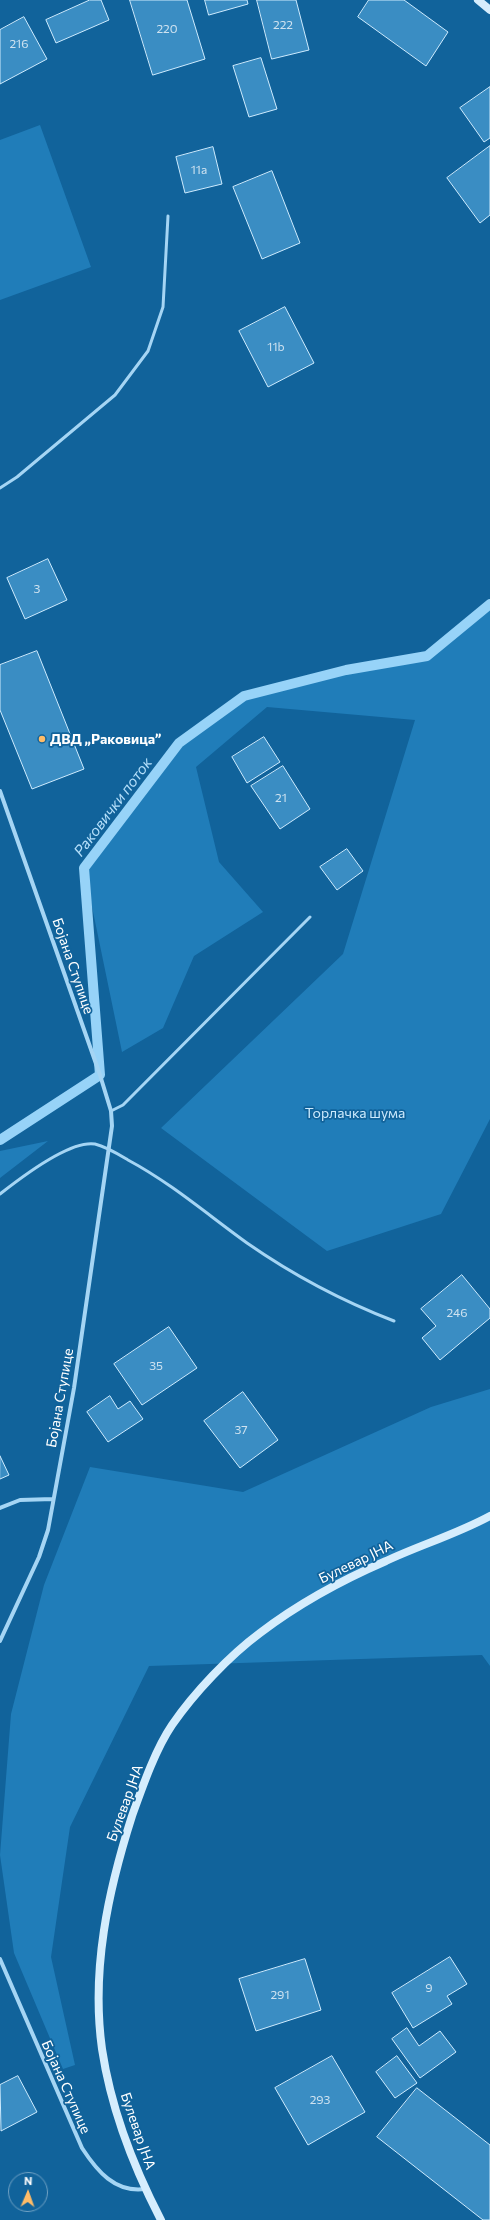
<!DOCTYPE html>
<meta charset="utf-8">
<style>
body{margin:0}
#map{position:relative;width:490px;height:2220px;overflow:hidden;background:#11639b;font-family:Commissioner,sans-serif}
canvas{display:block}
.north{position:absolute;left:8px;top:2172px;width:40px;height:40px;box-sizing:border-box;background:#11639b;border:1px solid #70a1c3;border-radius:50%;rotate:2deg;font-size:11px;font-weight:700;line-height:16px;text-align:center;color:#fff}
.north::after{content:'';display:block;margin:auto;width:14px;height:18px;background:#ffbc68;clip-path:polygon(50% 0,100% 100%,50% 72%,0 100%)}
</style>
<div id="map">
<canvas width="490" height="2220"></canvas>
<div class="north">N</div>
</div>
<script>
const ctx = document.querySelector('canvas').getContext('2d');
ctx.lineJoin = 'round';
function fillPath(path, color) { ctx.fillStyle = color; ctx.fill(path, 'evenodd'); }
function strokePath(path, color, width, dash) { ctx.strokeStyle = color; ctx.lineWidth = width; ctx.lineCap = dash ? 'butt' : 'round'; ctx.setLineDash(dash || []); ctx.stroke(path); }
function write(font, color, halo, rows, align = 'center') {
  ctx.font = font + ' Commissioner,sans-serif'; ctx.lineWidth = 3.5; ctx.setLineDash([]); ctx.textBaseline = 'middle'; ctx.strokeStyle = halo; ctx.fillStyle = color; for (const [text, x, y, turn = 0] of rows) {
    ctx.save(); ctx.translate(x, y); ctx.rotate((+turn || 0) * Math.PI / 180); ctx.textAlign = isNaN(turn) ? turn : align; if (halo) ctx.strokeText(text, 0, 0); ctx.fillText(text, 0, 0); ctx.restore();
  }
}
fillPath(new Path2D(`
 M40,125L91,267L0,300V140Z
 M490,604V1119L441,1214L327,1251L161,1128L343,954L415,720L267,707L196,767L219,862L263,912L194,956L163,1028L122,1052L84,868L179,743L244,696L346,670L427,656Z
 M48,1141L0,1178V1151Z
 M490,1389V1666L482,1655L149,1666L70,1827L51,1957L75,2065L63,2069L14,1953L0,1855L11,1714L44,1585L90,1467L243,1492L431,1407Z`), '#207db9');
strokePath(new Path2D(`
 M0,1140L100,1075L84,868L179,743L244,696L346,670L427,656L490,604`), '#97d3f8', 10);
const building = new Path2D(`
 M90,0H101L109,20L56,43L46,20Z
 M130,0H187L205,59L153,75Z
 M205,0H247L248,4L209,15Z
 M257,0H296L309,50L272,59Z
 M369,0H404L448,32L426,66L358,17Z
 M24,17L47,59L0,84V30Z
 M261,58L277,109L249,117L233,66Z
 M490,87V138L484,142L460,108Z
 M490,146V215L480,223L447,178Z
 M213,147L222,184L185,193L176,157Z
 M272,171L300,243L262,259L233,187Z
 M285,307L314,363L268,387L239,331Z
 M48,559L67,600L25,619L7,578Z
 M37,651L84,769L32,789L0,710V665Z
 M264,737L280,762L247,783L232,757Z
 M283,766L310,809L280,829L251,786Z
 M347,849L363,871L337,890L320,867Z
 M462,1275L490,1309V1318L440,1360L422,1338L436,1326L421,1309Z
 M169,1327L197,1368L142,1405L114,1364Z
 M243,1392L278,1440L240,1468L204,1421Z
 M110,1396L118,1409L130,1401L143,1419L108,1442L87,1412Z
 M0,1456L9,1475L0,1479Z
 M450,1957L467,1984L447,1996L452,2004L413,2028L392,1993Z
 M305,1959L321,2010L256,2031L239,1979Z
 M407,2028L419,2046L440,2031L456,2052L420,2078L392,2039Z
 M332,2056L365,2112L308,2145L275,2088Z
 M397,2056L417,2083L395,2098L376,2072Z
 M18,2076L37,2112L1,2131L0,2085Z
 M417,2088L490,2145V2220H483L377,2137Z`);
fillPath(building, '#3a8dc3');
strokePath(building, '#ceebfe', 1);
strokePath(new Path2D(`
 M0,488L17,477L115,395L148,351L163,307L168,216
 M111,1111L123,1105L310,917
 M0,1194C19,1179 70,1140 95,1144C107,1147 118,1154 128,1160C171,1183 208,1215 247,1243C293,1275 342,1301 394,1321`), '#a5d5f4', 3);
strokePath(new Path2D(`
 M0,791L100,1075L111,1111L112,1126L74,1388L48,1530L39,1557L0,1641
 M0,1508L20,1500L53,1499
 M0,1959L82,2148C97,2171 115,2193 145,2189`), '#a5d5f4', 4);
strokePath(new Path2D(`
 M478,0L490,10
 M161,2220C133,2166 111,2109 102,2049C91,1970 108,1891 132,1816C142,1788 155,1750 172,1725C194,1693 229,1656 260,1633C298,1604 342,1580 386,1561C420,1545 457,1534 490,1516`), '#d5edfd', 8);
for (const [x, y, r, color] of [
 [42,739,4,"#ffbc68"]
]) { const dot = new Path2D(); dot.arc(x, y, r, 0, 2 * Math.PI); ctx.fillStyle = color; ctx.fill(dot); strokePath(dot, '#11639b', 1.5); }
write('12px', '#cee2f0', null, [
 ["222",283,25],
 ["220",167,29],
 ["216",19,44],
 ["11a",199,170],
 ["11b",276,347],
 ["3",37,589],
 ["21",281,798],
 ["246",457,1313],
 ["35",156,1366],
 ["37",241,1430],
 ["9",429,1988],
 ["291",280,1995],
 ["293",320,2100]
]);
write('bold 14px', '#fff', '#11639b', [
 ["ДВД „Раковица”",50,739]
], 'left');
write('14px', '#fff', '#11639b', [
 ["Бојана Ступице",73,966,71],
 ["Бојана Ступице",60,1398,-80],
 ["Булевар ЈНА",356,1562,-26],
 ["Булевар ЈНА",125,1803,-70],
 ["Бојана Ступице",66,2087,66],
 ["Булевар ЈНА",138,2131,71]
]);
write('14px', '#ceebfe', '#11639b', [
 ["Торлачка шума",355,1113]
]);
write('italic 15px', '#b6e0fb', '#11639b', [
 ["Раковички поток",113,807,-53]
]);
</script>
